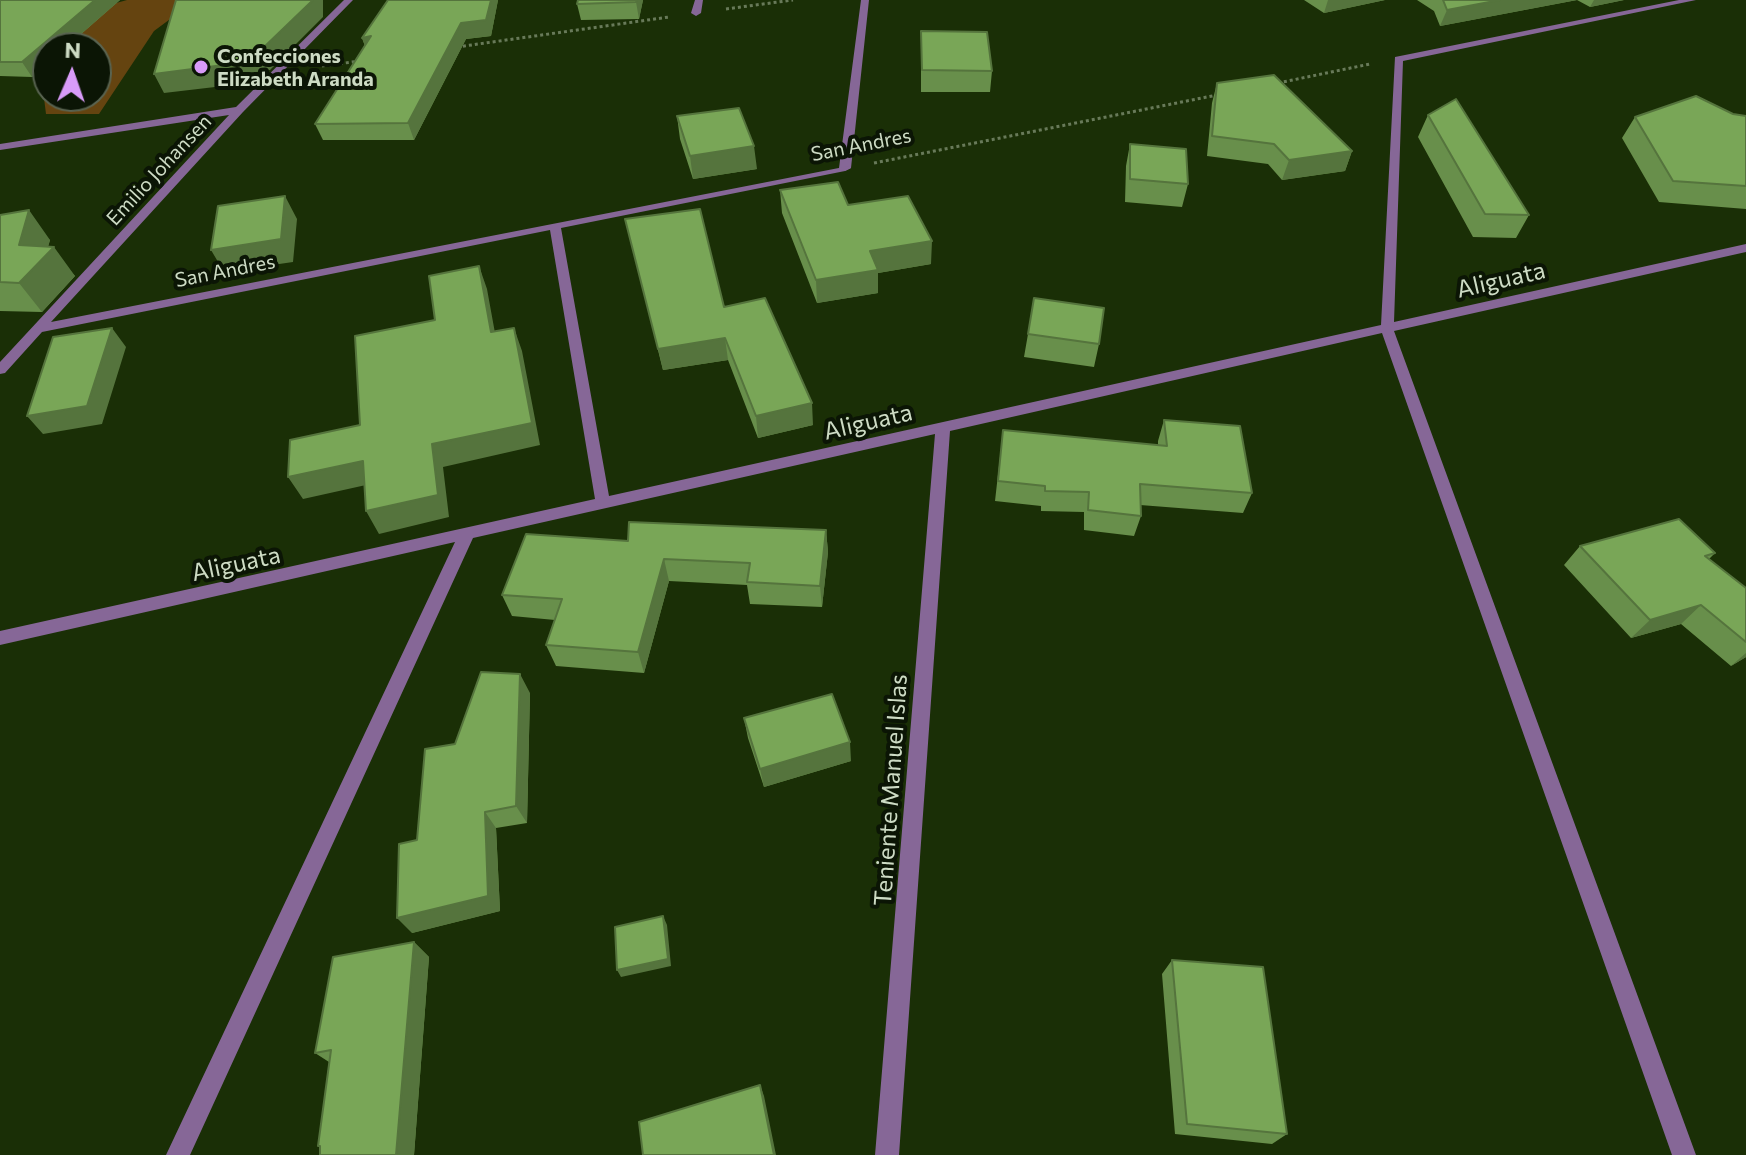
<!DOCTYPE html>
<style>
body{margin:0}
#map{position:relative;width:1746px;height:1155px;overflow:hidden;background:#1a2f06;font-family:Commissioner,sans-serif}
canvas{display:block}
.north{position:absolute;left:32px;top:32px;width:80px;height:80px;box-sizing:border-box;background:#0b1505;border:2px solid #596451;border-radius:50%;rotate:2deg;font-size:22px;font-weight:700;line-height:32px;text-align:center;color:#cddbc4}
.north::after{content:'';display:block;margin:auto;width:28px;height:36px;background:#d89bf8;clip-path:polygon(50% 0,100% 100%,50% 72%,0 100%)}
</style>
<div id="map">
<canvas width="1746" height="1155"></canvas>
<div class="north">N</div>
</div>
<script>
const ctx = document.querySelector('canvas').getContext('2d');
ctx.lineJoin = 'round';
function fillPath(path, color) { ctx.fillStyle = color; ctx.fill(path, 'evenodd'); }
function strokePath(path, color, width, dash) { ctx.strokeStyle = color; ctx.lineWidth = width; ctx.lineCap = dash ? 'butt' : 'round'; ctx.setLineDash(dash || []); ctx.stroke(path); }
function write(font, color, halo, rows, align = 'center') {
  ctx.font = font + ' Commissioner,sans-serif'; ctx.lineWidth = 8; ctx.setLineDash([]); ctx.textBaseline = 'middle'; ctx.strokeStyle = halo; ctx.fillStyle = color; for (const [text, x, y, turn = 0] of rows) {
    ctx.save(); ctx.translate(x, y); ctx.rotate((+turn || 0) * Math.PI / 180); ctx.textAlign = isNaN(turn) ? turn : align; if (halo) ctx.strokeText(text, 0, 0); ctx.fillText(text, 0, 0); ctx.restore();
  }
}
fillPath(new Path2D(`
 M127,0H196L154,31L99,114H46L42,82L48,77V96H96V48H78L81,44L15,45L91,10Z`), '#654410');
strokePath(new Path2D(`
 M726,9L793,0
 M457,47L669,17
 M322,66L360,61
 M1278,83L1370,64
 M874,163L1217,95`), '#687a59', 3, [3, 3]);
fillPath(new Path2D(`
 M695,0H703L701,13L696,16L691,13Z
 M861,0H869L851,168L845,171L839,168Z`), '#866797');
fillPath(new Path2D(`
 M344,0H353L243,112L51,322L849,166L851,168L845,171L561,228L609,496L1381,325L1395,57L1679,0H1696L1403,61L1394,322L1746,244V252L1394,331L1696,1155H1672L1382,333L950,431L899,1155H875L935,434L473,538L190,1155H166L455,542L0,645V631L595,499L550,230L42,332L5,373L0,374V362L229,115L0,150V144L236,107Z`), '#866797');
fillPath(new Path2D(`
 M0,0H120L32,77L0,76Z
 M388,0H498L491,36L466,39L414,140H323L315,124L365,46L362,38Z
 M643,0L639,19L581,20L577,4Z
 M1304,0H1385L1324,13Z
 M1417,0H1624L1590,7L1577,0L1440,26L1434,11Z
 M921,31L992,71L990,92H921Z
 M1217,83L1352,151L1345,171L1282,180L1268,164L1207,156L1212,103Z
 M1733,114L1746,116V209L1659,202L1622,138L1635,117Z
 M1428,115L1529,215L1516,238L1473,237L1418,137Z
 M677,116L757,169L693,179L680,139Z
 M1130,144L1188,184L1182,207L1125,202L1126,166Z
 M780,190L848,205L931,264L878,273V293L817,303L782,213Z
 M0,215L50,240L48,246L75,276L42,312L0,311Z
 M625,219L724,307L813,425L758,438L728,360L663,370Z
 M1028,334L1099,344L1094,367L1024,357Z
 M1164,420L1252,493L1243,513L1140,505L1141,516L1134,536L1084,530V512L1041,511V506L995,501L1003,430L1158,445V441Z
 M826,530L828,552L822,607L750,604L747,585L669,581L644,673L556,666L546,645L555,620L512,616L502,595L628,541Z
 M1580,546L1715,553L1709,559L1746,588V657L1731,666L1681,624L1631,638L1564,565Z
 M530,693L527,823L496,828L500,911L412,933L417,840L455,744Z
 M744,718L851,761L764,787L748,738Z
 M414,942L429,957L414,1155H320V1147L318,1146L329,1062L315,1053Z
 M1172,960L1287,1134L1272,1144L1175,1134L1162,974Z`), '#688f4b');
fillPath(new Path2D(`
 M95,0H120L65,48H48V63L32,77L22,62Z
 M313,0H323V17L270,70L250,73L249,83L164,93L154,74L241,53Z
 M491,0H498L491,36L466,39L414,140L408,123L461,23Z
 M637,0H643L639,19L636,2Z
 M1328,0H1385L1324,13Z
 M1500,0H1577L1440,26L1447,10Z
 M1594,0H1624L1590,7Z
 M371,36L368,54L362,38Z
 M754,146L757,169L693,179L690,156Z
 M1352,151L1345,171L1282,180L1289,160Z
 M285,196L297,219L293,262L224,272L211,250Z
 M29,210L50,240L46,255L54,247L75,276L42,312L19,283V245Z
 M932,241L931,264L878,273V293L817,303L816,280L870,251Z
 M479,266L487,289L499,355L491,332Z
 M112,328L126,347L102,424L43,434L27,416Z
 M514,328L522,351L540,445L443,467L449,517L379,534L366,511L432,444Z
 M725,338L728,360L663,370L658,349Z
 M812,403L813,425L758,438L756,416Z
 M363,461L375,483L303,499L288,477Z
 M826,530L828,552L822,607L820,586Z
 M664,559L669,581L644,673L638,652Z
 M1701,605L1681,624L1631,638L1650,620Z
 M1746,653V657L1731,666Z
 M520,674L530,693L527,823L516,806Z
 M850,742L851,761L764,787L760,769Z
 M485,812L496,828L500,911L412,933L397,918Z
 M663,916L667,925L671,966L621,977L617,970Z
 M414,942L429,957L414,1155H396Z
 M760,1085L764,1096L776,1155H774Z`), '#55743d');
const building = new Path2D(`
 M0,0H95L22,62H0Z
 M176,0H313L261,50L241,53L239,63L154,74Z
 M388,0H491L486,20L461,23L408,123L315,124L371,36L362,38Z
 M578,0H637L636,2L577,4Z
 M1443,0H1500L1447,10Z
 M921,31L987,32L992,71L922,70Z
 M1274,75L1352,151L1289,160L1274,144L1212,136L1217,83Z
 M1696,96L1733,114L1746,116V186L1673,181L1635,117Z
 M1456,99L1529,215L1485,214L1428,115Z
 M739,108L754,146L690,156L677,116Z
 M1130,144L1186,149L1188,184L1130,179Z
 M838,182L848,205L908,196L932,241L870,251L878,270L816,280L780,190Z
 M285,196L281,239L211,250L218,206Z
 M700,209L724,307L765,298L812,403L756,416L725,338L658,349L625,219Z
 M29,210L19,245L54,247L19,283L0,282V215Z
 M479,266L491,332L514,328L532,423L432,444L438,495L366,511L363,461L288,477L290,440L360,425L355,336L435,320L429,276Z
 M1034,298L1104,308L1099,344L1028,334Z
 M112,328L87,406L27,416L53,337Z
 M1164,420L1240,426L1252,493L1140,484L1141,516L1088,510L1089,492L1045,491V486L998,481L1003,430L1167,446Z
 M1679,519L1715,553L1705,556L1746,588V642L1701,605L1650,620L1580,546Z
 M629,522L826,530L820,586L747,582L750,563L664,559L638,652L546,645L562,599L502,595L526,534L628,541Z
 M481,672L520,674L516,806L485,812L488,896L397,918L399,844L417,840L425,749L455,744Z
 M832,694L850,742L760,769L744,718Z
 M663,916L668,959L617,970L615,927Z
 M414,942L396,1155H320V1146H318L331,1050L315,1053L333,957Z
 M1172,960L1263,967L1287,1134L1187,1124Z
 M760,1085L774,1155H643L639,1122Z`);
fillPath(building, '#79a657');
strokePath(building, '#55743d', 2);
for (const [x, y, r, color] of [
 [201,67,8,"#d89bf8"]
]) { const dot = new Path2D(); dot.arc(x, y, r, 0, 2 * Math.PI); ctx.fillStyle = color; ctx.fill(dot); strokePath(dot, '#0b1505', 3); }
write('bold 20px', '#cddbc4', '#0b1505', [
 ["Confecciones",217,56],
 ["Elizabeth Aranda",217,79]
], 'left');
write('20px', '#cddbc4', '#0b1505', [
 ["San Andres",861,145,-11],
 ["Emilio Johansen",159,170,-47],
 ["San Andres",225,271,-11]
]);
write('24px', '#cddbc4', '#0b1505', [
 ["Aliguata",1501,280,-13],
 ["Aliguata",868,422,-13],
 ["Aliguata",236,564,-12],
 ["Teniente Manuel Islas",891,790,-86]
]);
</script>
